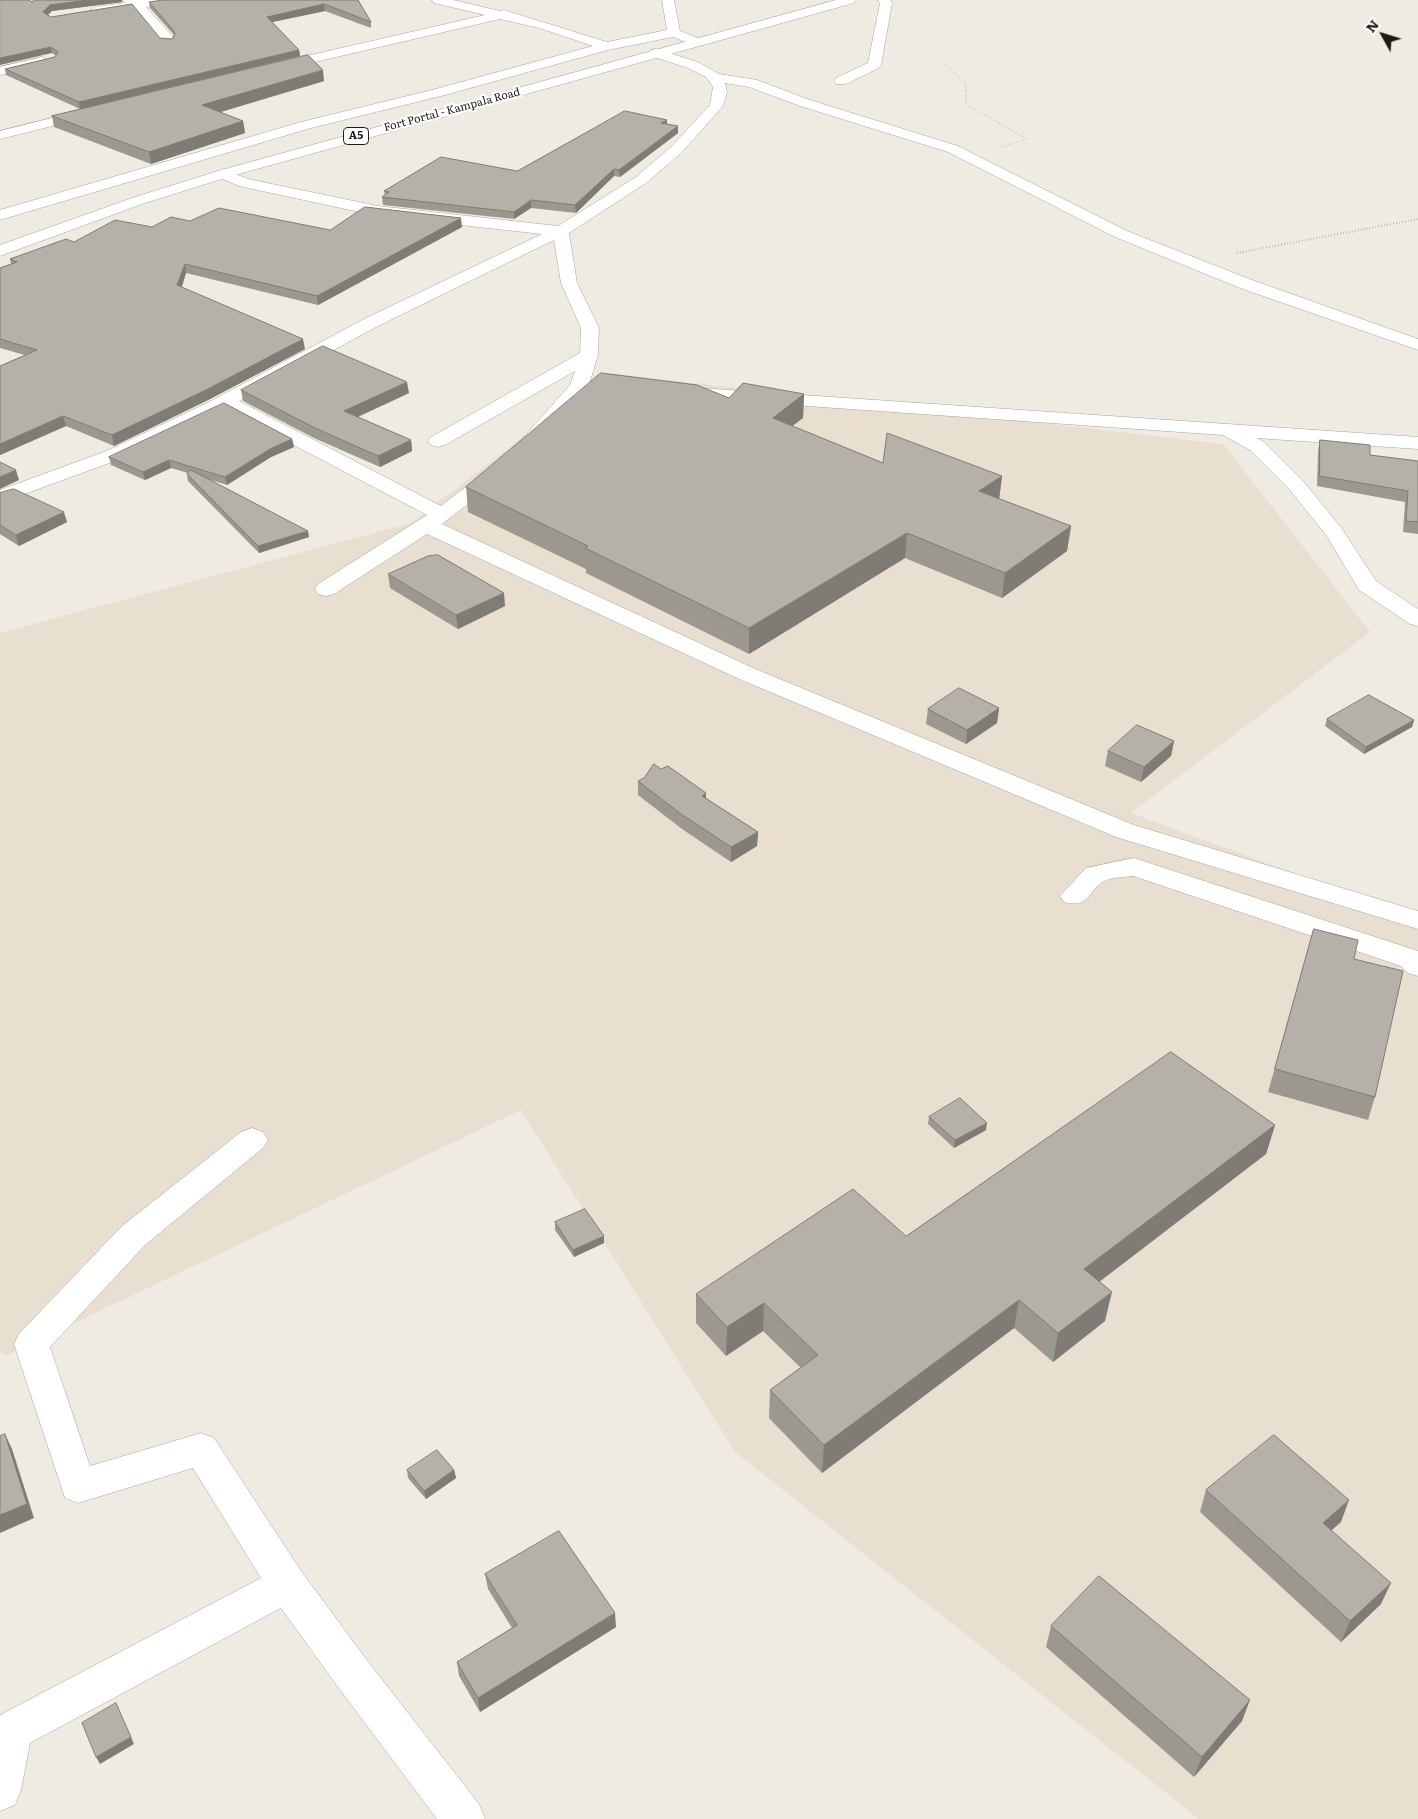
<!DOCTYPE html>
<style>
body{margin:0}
#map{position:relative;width:1418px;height:1819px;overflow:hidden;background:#efeae2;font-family:Literata,serif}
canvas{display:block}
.north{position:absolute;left:1358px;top:10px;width:50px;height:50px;-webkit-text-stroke:4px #fff;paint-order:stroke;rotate:309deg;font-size:14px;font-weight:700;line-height:20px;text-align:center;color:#1c1b18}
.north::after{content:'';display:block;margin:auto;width:18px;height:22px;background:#1c1b18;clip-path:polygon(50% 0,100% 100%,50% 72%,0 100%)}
</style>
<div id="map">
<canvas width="1418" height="1819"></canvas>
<div class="north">N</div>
</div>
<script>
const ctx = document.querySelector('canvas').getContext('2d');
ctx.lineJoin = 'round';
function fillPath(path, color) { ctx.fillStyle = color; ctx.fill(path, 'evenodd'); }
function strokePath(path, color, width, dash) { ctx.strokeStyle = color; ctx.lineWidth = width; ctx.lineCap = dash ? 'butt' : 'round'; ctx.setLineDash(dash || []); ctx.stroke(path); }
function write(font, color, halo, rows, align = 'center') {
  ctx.font = font + ' Literata,serif'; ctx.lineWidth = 4.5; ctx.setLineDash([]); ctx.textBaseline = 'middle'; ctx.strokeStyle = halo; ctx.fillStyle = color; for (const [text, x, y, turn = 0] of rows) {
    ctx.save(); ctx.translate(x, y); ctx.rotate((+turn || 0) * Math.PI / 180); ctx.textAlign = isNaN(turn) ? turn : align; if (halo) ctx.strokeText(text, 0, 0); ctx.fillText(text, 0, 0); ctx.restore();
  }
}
fillPath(new Path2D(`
 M606,373L1223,444L1370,632L1131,813L1418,919V1819H1199L735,1452L521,1110L5,1356L0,1352V633L411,523Z`), '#e8dfd0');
const minor = new Path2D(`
 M123,0H173L171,3L146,7L173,37L174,40L173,43H163L134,9L95,15L89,11L95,7L125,3Z
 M432,0H453L500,11L504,10L607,42L667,30L662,0H674L680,31L701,39L702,42L696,46L673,37L608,50L441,96L311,128L0,220V210L301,122L432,90L593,46L539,28L500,19L276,71L269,67L276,63L485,15L434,3Z
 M878,0H890L892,3L881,65L879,68L846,84H836L834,81L836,78L868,63L880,3Z
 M656,49L698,62L719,74L757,80L810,100L958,146L1127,231L1252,280L1418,339V350L1240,288L1115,237L948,152L800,106L749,87L725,83L727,92L723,106L682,152L646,183L569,233L577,283L599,328L598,355L590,381L629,385L631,389L629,393L622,395L584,392L539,443L532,445L525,443L522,439L570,385L575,371L445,445L438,447L431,445L428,441L431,437L580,353L581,328L561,283L554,240L378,326L239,401L441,506L490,468L497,466L504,468L507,472L504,476L442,524L753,668L1134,825L1418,911V929L1116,837L737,678L427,534L334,594L326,596L318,594L315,589L318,584L427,515L225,409L123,458L0,503V490L109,450L209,402L366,318L542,234L378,216L239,186L218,177L215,174L218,171L223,169L248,179L378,206L558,226L636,177L672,146L710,105L713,87L706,77L688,68L651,56L650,53L651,50Z
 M42,57L49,61L47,64L0,75V67Z
 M88,109L93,110L95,113L93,116L0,139V131Z
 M685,387L1418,437V449L1256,438L1264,442L1303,481L1342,529L1376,581L1418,609V626L1410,624L1359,590L1327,536L1289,489L1250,450L1223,435L678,397L676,393L678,389Z
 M1134,858L1418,951V976L1408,973L1401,966L1133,876C1125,877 1112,877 1104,881C1087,891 1090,909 1064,902L1060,896L1086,868Z
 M252,1128L263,1132L268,1140L263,1148L145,1245L50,1347L90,1466L201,1433L214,1438L301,1571L369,1663L479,1804L485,1819H437L341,1691L281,1608L30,1743L21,1790L15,1805L0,1811V1715L261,1578L193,1468L78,1503L65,1498L14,1344L19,1334L121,1227L241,1132Z`);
const major = new Path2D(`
 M836,0H856L854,3L228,177L145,203L0,256V245L135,197L218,171Z`);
strokePath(minor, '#a9a59d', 1);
strokePath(major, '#a9a59d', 1);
strokePath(new Path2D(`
 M945,64L966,84V104L1027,139L1002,147`), '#8f8c86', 1, [0.5, 2]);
strokePath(new Path2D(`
 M1237,253L1418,219`), '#8f8c86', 2, [0.5, 2.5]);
fillPath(minor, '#fff');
fillPath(major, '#fff');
fillPath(new Path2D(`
 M358,0L371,22V28L325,11L272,22L299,50L300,56L114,101L324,81L220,112L243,121L245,133L151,164L54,127L52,116L80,109L6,75L5,69L55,57L56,56L52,53L32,2H122L52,11L48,15L51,17L160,38L172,39L174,35L150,8L149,2Z
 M667,124L678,126V133L620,177L614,176L576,213L531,208L514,219L383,205L382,197L385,195L384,191L517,171Z
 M190,221L330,230L462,227L318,305L186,273L182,287L305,349L208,400L114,446L66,426L0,455V366L25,355L0,348V268L11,264L10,259L74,242L152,227Z
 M241,390L409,393L358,417L411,440L412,451L380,467L314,438L243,401Z
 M804,394L803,418L792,426L883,463L1002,476L999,499L1071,526L1067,551L1002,598L905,558L749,654L586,573V569L468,512L466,487L729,398Z
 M292,439L294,447L271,457L227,485L211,480L309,537L259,553L188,481L187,474L188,473L171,468L145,480L111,465L109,457Z
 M1320,440L1370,455L1418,461V534L1403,532L1405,502L1317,486L1318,451Z
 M0,493L67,522L19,546L0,534Z
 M388,574L505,606L458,629L390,588Z
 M999,708L997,723L966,744L926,724L928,709Z
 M1327,719L1414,720L1412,727L1364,754L1325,726Z
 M1174,741L1171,756L1141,782L1105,766L1108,751Z
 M638,781L706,798L758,832L757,846L731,862L682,829L638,795Z
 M1314,929L1375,1097L1368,1120L1268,1092Z
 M929,1117L986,1130L954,1148L928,1124Z
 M1275,1125L1266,1154L1099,1282L1105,1321L1053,1362L1014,1328L822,1473L769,1418L770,1390L801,1368L763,1331L726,1356L696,1323V1294L906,1236Z
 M555,1222L604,1243L574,1257L555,1230Z
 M407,1470H454L456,1478L426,1499L408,1478Z
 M1206,1490L1341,1522L1331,1530L1381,1604L1341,1642L1200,1512Z
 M485,1574L616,1627L480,1712L459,1676L457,1662L512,1628L488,1589Z
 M1051,1626L1242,1721L1194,1777L1046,1647Z`), '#9c9890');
fillPath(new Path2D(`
 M88,0H122V2L52,11L44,18L43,12L50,5Z
 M324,4L325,11L268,23L267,17Z
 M51,47L52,53L0,65V58Z
 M299,50L300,56L80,109L79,102Z
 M323,70L324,81L204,117L202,105Z
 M667,120V127L661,123Z
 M243,121L245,133L151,164L149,152Z
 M678,126V133L620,177L619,170Z
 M614,169V176L576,213L575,205Z
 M531,200V208L514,219V212Z
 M461,218L462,227L318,305L317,296Z
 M185,264L186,273L179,294L177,285Z
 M303,339L305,349L208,400L114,446L112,435Z
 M407,382L409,393L346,422L344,411Z
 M804,394L803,418L772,441L773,418Z
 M63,416L66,426L0,455V444Z
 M292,439L294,447L271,457L227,485L225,477L270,449Z
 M411,440L412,451L380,467L378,456Z
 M169,460L171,468L145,480L143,472Z
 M16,470L19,480L0,489V477Z
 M1002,476L999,500L979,491Z
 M64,512L67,522L19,546L16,535Z
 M1071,526L1067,551L1002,598L1005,573Z
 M308,531L309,537L259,553L258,546Z
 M907,533L905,558L749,654V628Z
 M504,593L505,606L458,629L456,615Z
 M999,708L997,723L966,744L967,730Z
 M1414,720L1412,727L1364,754L1366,747Z
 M1174,741L1171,756L1141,782L1144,767Z
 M706,793V808L702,796Z
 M758,832L757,846L731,862V847Z
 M987,1123L986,1130L954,1148L955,1140Z
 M1275,1125L1266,1154L1078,1298L1084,1269Z
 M604,1236V1243L574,1257L573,1250Z
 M1112,1292L1105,1321L1053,1362L1058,1333Z
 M1019,1300L1014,1328L822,1473L824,1445Z
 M764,1303L763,1331L726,1356L727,1327Z
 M5,1434L12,1449L34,1518L0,1533V1515Z
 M454,1470L456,1478L426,1499L424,1491Z
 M1349,1500L1341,1522L1315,1545L1323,1523Z
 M1391,1583L1381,1604L1341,1642L1350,1621Z
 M615,1613L616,1627L480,1712L478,1698Z
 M1250,1700L1242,1721L1194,1777L1202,1757Z
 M131,1737L134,1744L100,1764L96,1757Z`), '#7f7c76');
const building = new Path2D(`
 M0,0H29L32,2L34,0H88L50,5L43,12L51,17L132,4L160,38L172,39L175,34L173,30L149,2L163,0H358L371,22L324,4L267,17L299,50L79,102L5,69L55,57L58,52L51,47L0,58Z
 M308,55L323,70L202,105L243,121L149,152L52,116Z
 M625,111L667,120L661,123L678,126L619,170L614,169L575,205L531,200L514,212L382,197L389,192L384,191L441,157L517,171Z
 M365,207L461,218L317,296L185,264L177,285L303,339L206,390L112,435L63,416L0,444V366L37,350L0,339V268L17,262L10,259L66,239L74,242L115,220L152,227L171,217L190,221L219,208L330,230Z
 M323,346L407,382L344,411L411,440L378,456L313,427L241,390Z
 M601,373L697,385L729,398L743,383L804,394L773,418L883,463L887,433L1002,476L979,491L1071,526L1005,573L907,533L749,628L585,548L588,546L466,487Z
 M224,403L292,439L270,449L225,477L169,460L143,472L109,457Z
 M1320,440L1370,445V455L1418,461V522L1406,521L1408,491L1320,476Z
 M0,462L16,470L0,477Z
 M191,470L308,531L258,546L187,474Z
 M14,489L64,512L16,535L0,525V493Z
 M438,555L504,593L456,615L388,574L428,556Z
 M959,688L999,708L967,730L928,709Z
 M1369,695L1414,720L1366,747L1327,719Z
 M1137,725L1174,741L1144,767L1108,751Z
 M654,764L661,769L668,766L706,793L702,796L758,832L731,847L681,814L638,781L644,778Z
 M1314,929L1358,940L1354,959L1403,971L1375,1097L1275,1069Z
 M1171,1052L1275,1125L1084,1269L1112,1292L1058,1333L1019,1300L824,1445L770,1390L818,1355L764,1303L727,1327L696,1294L853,1189L906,1236Z
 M960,1098L987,1123L955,1140L929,1117Z
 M585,1209L604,1236L573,1250L555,1222Z
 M5,1434L27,1504L0,1515V1436Z
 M1274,1435L1349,1500L1323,1523L1391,1583L1350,1621L1206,1490Z
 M437,1450L454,1470L424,1491L407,1470Z
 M559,1531L615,1613L478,1698L457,1662L517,1625L485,1574Z
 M1099,1576L1250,1700L1202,1757L1051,1626Z
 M116,1703L131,1737L96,1757L82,1723Z`);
fillPath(building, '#b5b1a8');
strokePath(building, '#7f7c76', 1);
write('11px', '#1c1b18', '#fff', [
 ["Fort Portal - Kampala Road",452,110,-15]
]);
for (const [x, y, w] of [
 [356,136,25]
]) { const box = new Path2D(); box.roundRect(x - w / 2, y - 8.5, w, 17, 4); ctx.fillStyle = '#fff'; ctx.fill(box); strokePath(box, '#1c1b18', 1); }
write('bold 11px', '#1c1b18', null, [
 ["A5",356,136]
]);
</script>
